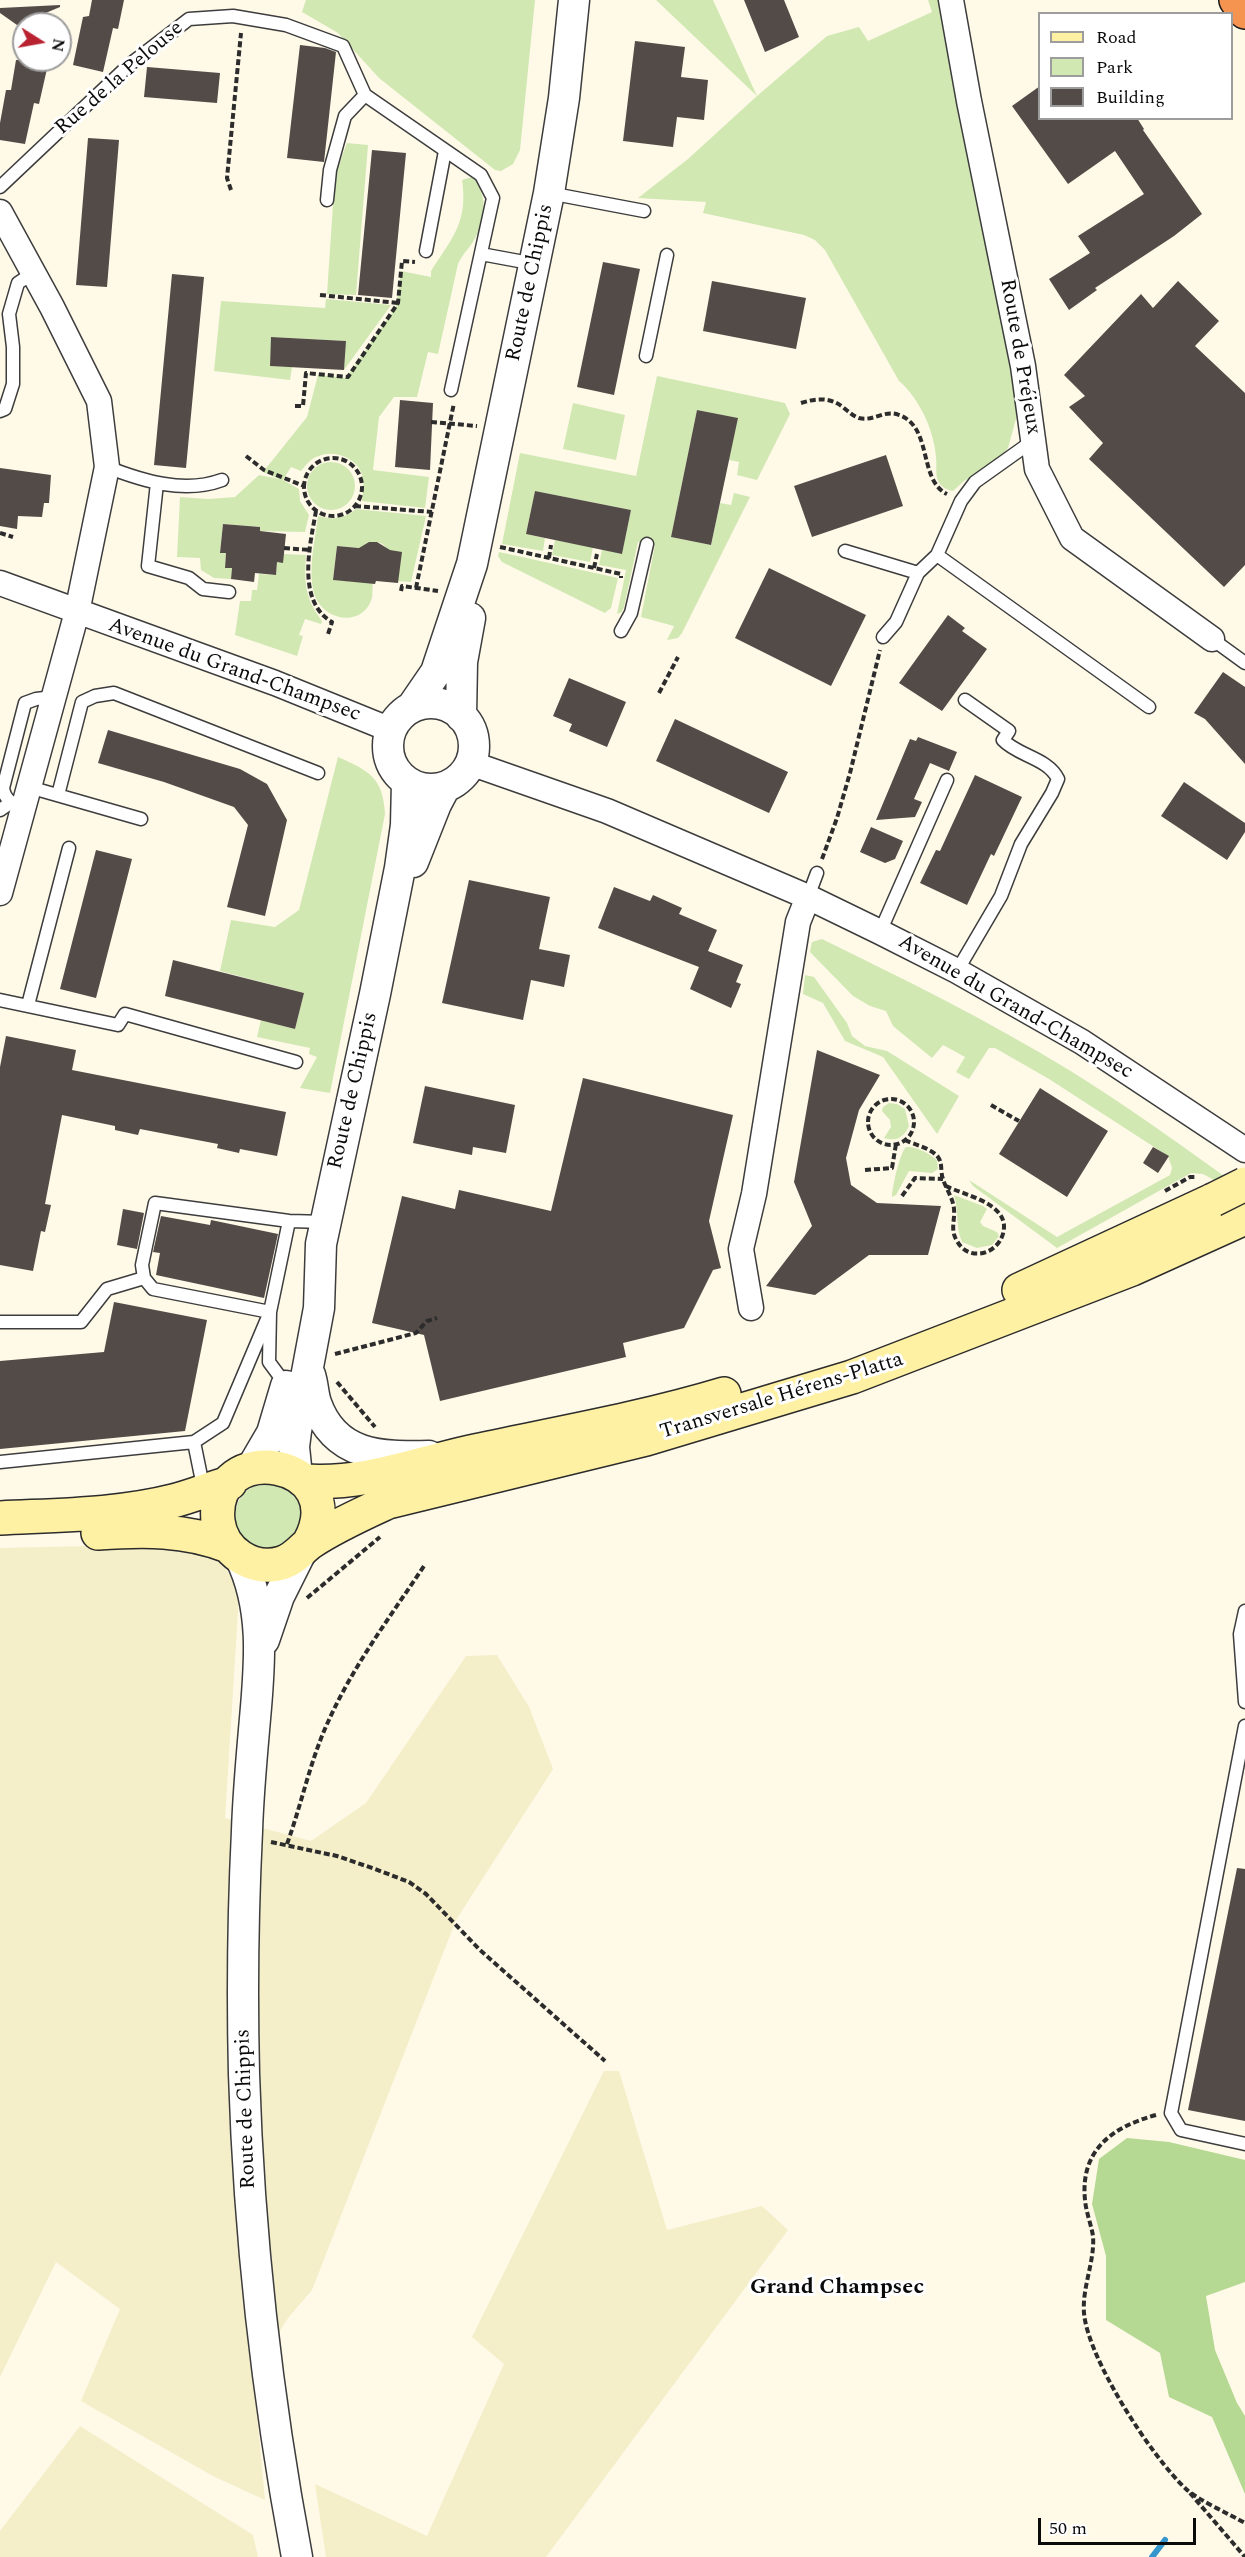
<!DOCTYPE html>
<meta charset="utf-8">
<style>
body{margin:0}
#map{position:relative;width:1245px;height:2557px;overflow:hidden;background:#fff9e8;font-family:Spectral,serif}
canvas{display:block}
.legend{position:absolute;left:1038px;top:12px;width:195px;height:108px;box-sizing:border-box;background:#fff;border:2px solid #9d9d9d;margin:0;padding:8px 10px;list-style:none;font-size:18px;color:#0a0a0a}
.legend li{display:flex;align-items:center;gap:12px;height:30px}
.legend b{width:30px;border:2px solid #9d9d9d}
.north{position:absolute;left:12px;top:12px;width:60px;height:60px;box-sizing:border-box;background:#fff;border:2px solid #9d9d9d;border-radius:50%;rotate:101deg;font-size:16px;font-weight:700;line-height:24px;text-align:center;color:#0a0a0a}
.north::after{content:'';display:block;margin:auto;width:21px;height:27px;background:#b92331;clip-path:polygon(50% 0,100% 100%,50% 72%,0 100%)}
.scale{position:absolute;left:1038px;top:2518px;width:158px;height:27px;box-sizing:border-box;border:3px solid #0a0a0a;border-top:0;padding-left:8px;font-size:18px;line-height:21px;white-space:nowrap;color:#0a0a0a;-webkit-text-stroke:4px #fff;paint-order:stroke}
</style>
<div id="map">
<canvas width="1245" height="2557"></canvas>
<ul class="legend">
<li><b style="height:8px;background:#fff1a3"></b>Road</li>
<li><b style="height:16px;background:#d1e8b3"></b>Park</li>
<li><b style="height:16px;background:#534b47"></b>Building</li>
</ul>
<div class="north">N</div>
<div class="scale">50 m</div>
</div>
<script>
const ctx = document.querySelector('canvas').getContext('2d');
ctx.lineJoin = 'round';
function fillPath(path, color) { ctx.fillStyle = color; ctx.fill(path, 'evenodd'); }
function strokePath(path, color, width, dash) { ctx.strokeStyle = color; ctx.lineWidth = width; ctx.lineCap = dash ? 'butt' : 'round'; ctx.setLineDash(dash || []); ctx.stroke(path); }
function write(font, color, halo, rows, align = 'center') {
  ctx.font = font + ' Spectral,serif'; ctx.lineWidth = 6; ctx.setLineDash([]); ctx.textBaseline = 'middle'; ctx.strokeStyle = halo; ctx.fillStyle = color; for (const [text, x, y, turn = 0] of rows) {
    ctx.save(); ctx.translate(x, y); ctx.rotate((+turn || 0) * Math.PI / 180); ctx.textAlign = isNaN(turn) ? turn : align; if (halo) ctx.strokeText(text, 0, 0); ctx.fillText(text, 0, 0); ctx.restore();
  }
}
fillPath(new Path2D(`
 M133,1545L184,1548L222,1559L239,1595L225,1818L311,1841L366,1803L466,1656L497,1655L529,1707L553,1769L456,1920L312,2290L288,2318L253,2373L265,2500L213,2476L81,2401L120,2309L56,2262L0,2377V1548Z
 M604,2071H619L667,2230L762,2206L788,2230L546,2557H326L315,2484L427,2536L504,2364L472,2337Z
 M80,2426L253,2535L258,2557H0V2531Z`), '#f4eec9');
fillPath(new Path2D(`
 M306,0H535L520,150L513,164L501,171L495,170L379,78L338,33L302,12Z
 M656,0H713L757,96L827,36L859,27L868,41L932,12L928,0H939L994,274L1018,383L1017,415L1008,448L996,462L964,481L953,491C947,490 941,487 938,481C935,474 937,464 936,457C934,430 919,398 899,381L825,250L815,240L804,235L703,213L706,202L638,198L688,159L757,96Z
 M347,143L368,145L356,295L327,294L335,175Z
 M475,176C486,199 488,217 474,240C469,249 463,253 458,264L438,354L428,352L417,397H394L379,417L373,470L429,477L425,508L362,501C363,491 365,481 361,472C355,457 333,450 319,456C311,458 306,465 301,471L291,467L283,480L299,489L300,501L309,515L305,532L260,531V527L223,524L220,552L226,553L225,567L232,568L231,579L214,578L201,570L200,558L177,557L180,497L208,499L235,497L259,475L279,479L263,472L307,417L318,375L346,378L396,307L401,271L431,277V271C453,237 468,222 462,180Z
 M326,299L391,305L344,370L345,341L272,337L270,366L292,367L290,380L214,371L221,301L325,308Z
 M657,376L785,403L790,414L757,480L737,475L739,462L729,460L737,418L697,410L671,537L711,545L720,503L731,505L734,493L750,497L682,633L678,638L667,640L674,626L641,617L655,545L638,542L624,607L622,612L617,614L626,570L599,565L602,550L622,553L631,510L535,491L526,534L545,538L543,551L502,544L520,453L636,476Z
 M573,403L625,415L616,460L563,449Z
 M307 486a24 24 0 1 1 48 0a24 24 0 1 1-48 0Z
 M356,509L426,516L411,582L398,581C393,562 388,528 361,548L337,546L333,580L373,583C372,588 373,593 372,598C363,628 324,621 315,596C307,572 315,541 318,516C333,520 344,519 356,509Z
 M555,540L593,547L590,562L552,555Z
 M499,552L618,578L611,608L605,613L502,562L498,556Z
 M284,554L306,555C304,583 305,598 322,621L321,624L305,619L299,635L303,636L297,656L235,635L240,601H251L252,590H257L259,574L276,575L277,562Z
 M338,757C369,771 383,777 385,814L330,1093L300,1088L317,1057L309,1054L310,1048L257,1037L261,1020L295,1029L304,993L220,971L231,920L275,927L299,910Z
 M822,939C906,980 989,1021 1069,1070C1122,1103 1173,1139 1224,1176L1214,1180L1203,1174L1191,1173L1057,1248L973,1186L969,1180L1057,1237L1170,1175L1172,1168L1168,1156L1049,1079L995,1048H989L969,1079L956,1072L965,1057L943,1045L932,1058L893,1026L886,1011L870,1006L853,996L810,952L812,942Z
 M805,975L814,977L847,1023L852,1036L865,1046L887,1051L959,1096L937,1134L883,1057L845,1041L823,1003L803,994Z
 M889,1103L897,1104L905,1109L909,1126C904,1137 897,1142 884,1138L891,1127L890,1120L882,1111L883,1107Z
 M906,1147C916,1146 929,1153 937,1160L938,1169L932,1173L909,1171L896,1195L892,1197C892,1188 900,1152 906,1147Z
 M954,1195L983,1206L987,1209L980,1222L983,1226L997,1232L999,1236L992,1245L977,1248L962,1242C955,1226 959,1211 954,1195Z
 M235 1516a33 33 0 1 1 66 0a33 33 0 1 1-66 0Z`), '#d1e8b3');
fillPath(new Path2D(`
 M1127,2138L1169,2142L1245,2160V2282L1206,2296L1215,2350L1237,2403L1245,2416V2494L1212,2417L1169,2397L1160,2353L1106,2320V2256L1092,2204L1099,2159Z`), '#b5d992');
strokePath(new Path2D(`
 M1152,2557L1165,2540`), '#3496cd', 6);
fillPath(new Path2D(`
 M92,0H124L118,29L113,28L103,72L73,65L83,17L89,16Z
 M744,0H784L799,37L765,52Z
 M60,5V7L17,25L0,13V8Z
 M635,41L685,47L681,77L708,80L704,120L677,117L673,147L623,141Z
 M300,45L325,48L336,52L324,162L287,158Z
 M16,60H49L39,104L34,103L25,144L0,140V123L6,90H11Z
 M147,67L220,73L217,103L144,97Z
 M1040,86V118H1137L1144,129L1143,130L1202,214L1174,236L1095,288L1097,290L1069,310L1049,279L1090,253L1078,236L1144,194L1115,151L1068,184L1012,106Z
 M88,138L119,140L107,287L76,285Z
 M372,150L406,153L392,298L358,295Z
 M603,262L640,269L614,395L577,387Z
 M172,274L204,277L186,468L154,465Z
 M712,281L806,298L796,349L703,331Z
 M1178,281L1219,321L1195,346L1245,393V565L1224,587L1089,459L1103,443L1069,407L1085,396L1064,375L1141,294L1153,308Z
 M271,337L346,341L344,370L270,366Z
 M400,400L433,403L430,470L395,467Z
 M697,410L738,418L711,545L671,537Z
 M886,455L903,506L812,537L794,486Z
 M0,468L51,475L49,503H44L42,517L18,516L17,529L0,526Z
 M535,491L631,510L622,554L526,534Z
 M223,524L260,527V531L286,534L283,563L277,562L276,575L255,573L254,582L231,579L232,568H225L226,553H220Z
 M369,542H377L390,550L402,552L398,583L376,581L375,584L333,580L337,546L359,548Z
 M769,568L866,615L831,686L735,638Z
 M948,615L965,628L962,631L987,649L942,711L899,683Z
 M1223,672L1245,687V764L1205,719L1194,713Z
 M569,678L626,702L607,747L569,731L572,724L553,716Z
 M675,719L788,772L769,813L656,761Z
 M108,730L240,769L267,784L287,820L265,916L227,907L248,825L234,807L164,782L98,763Z
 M918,737L957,752L949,771L930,763L914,799L922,802L915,817L876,820L910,739L916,741Z
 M975,775L1022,797L994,856L991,854L967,905L920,883L936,850L940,851Z
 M1184,782L1245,823V832L1227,860L1161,816Z
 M871,827L903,841L895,859L885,863L860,852Z
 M96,850L132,859L96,998L60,989Z
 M469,880L550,897L539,949L570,955L564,987L531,980L523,1020L442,1003Z
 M614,887L650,901L653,895L682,908L679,914L717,930L708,951L743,965L736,982L741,984L731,1008L690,989L699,967L598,928Z
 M173,960L304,993L295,1029L165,996Z
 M6,1036L76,1050L72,1070L286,1112L277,1156L240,1149L239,1153L217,1148L218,1144L140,1129L138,1135L115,1130V1126L62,1115L45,1204L51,1205L45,1232L41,1231L33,1271L0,1265V1067Z
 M817,1050L880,1075L859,1110L846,1158L851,1185L877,1203L941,1206L928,1255H869L815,1295L766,1286L812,1226L794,1182Z
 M583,1078L733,1115L709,1221L721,1268L713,1270L684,1328L623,1343L626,1357L440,1401L424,1335L372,1323L402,1196L455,1209L459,1190L551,1211Z
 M425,1086L515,1105L506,1153L473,1147L472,1155L413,1143Z
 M1040,1088L1108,1131L1067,1197L999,1154Z
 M1153,1147L1169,1156L1158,1173L1143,1163Z
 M123,1209L144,1213L137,1249L117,1245Z
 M161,1216L210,1225L211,1220L278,1234L264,1298L156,1275L160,1253L153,1252Z
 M114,1302L207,1320L185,1431L0,1449V1361L104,1352Z
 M1237,1868L1245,1869V2121L1188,2110Z`), '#534b47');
const service = new Path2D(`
 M0,187L129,65L189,19L233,16L286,25L343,46L365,95L481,175L493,198L451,390
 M549,193L644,211
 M327,200L330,170L345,116L365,95
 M426,251L445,151
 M481,254L535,264
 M646,356L667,255
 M0,411L5,409L13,384V347L9,314L18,283L33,273
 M1034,440L975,482L961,501L937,555L1149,707
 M107,467C143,481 184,494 222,480
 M157,483L148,566L189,578L203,589L229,592
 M845,551L918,573
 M621,631L631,613L647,544
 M883,637L896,622L918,573L937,555
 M1212,639L1245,663
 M29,787L141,819
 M58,795L82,702L95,696L114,693L318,773
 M24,807C12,803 5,801 3,788L25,703L36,699L54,697
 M0,810L10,803
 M808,897L817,873
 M880,932L947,780
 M957,971L1001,896L1021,844L1052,793L1058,779C1048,758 1018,756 1003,740L1009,731L965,700
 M0,1000L118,1025L125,1014L296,1062
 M28,1005L69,848
 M0,1322H81L107,1289L144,1278
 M286,1385L269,1362L270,1312L153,1289L144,1278L142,1265L155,1203L289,1221L325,1222
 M194,1442L204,1491
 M0,1462L194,1442L223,1423L270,1312L289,1221
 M1245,1611L1240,1634L1245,1702
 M1245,1726L1171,2113L1181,2130L1245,2144`);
const minor = new Path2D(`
 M951,0L969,101L1023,366L1037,469L1072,538L1212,639
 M0,212L52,307L99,401L107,467L77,612L0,893
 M0,583L275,683L391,730
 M470,763L607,811L808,897L880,932L957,971L1082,1042L1245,1150
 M751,1308L741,1249L754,1194L798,922L808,897`);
const tertiary = new Path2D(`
 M388 746a43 43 0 1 1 86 0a43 43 0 1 1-86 0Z
 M412,707L436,672L472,564L549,193L564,98L574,0
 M461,716L462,662L470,618
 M413,862L436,804L445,787
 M310,1375C313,1384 313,1394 316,1403C335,1457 381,1457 429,1456
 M251,1469L272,1433L286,1386
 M297,1476L294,1447L296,1431L319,1308L321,1244L375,994L400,868L406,825L407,782
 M240,1557C267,1611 259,1672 254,1730C251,1764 248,1798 247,1831C243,1912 242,1994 244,2074C249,2236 267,2398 297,2557
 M264,1640L279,1596L301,1552`);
const secondary = new Path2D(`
 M1019,1290L1213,1200
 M304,1481C365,1485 412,1465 470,1452C554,1434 641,1419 724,1394
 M0,1518C57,1515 118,1515 173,1501C193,1496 211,1488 230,1483
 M98,1533C143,1530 185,1529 228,1546
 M309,1543C355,1459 209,1435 218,1521C222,1552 253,1572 282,1563C295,1559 301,1549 311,1542C335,1526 362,1514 388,1502L646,1439L852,1377L1132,1269L1245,1218`);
const motorway = new Path2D(`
 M1236,0L1245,12`);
strokePath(service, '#3d3d3d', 15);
strokePath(minor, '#3d3d3d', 27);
strokePath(tertiary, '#3d3d3d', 33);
strokePath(secondary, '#2c2c2c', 36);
strokePath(motorway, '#1b1b1b', 36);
strokePath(new Path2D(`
 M231,190L227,178L241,33
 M320,295L398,303
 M801,403C817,398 831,397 844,408C849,412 853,416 859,418C873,422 885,409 899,415C933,427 918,480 947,494
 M295,406H303L306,373L348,377L398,303L402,261L415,262
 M431,422L477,426
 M246,456L264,470L304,486
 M304 487a29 29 0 1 1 58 0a29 29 0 1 1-58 0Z
 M355,506L432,512
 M316,511C310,545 296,601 332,622L328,634
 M0,533L13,537
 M500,547L621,574V578
 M284,548L310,550
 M549,558L551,545
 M594,568L597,554
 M416,588L454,403
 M401,591L402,586L438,591
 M659,693L678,657
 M822,859L837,818L850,773L880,650
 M868 1122a23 23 0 1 1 46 0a23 23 0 1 1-46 0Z
 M991,1105L1019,1121
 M905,1140C915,1145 931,1148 938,1157C943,1164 940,1171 943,1179C946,1189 953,1198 954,1209C955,1221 950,1230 957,1241C970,1265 1005,1252 1004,1225C1002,1202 964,1195 946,1186
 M865,1170L892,1168L896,1144
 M1165,1191L1190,1177H1196
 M902,1196L915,1178L943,1179
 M335,1354L416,1333L427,1321L437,1318
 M337,1382L375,1427
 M307,1598L380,1537
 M271,1842L337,1856L375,1869L409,1882L426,1894L480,1950L605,2061
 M287,1844C302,1803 310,1761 328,1722C353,1666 390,1617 424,1566
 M1156,2115C1112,2127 1080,2150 1085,2200C1086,2212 1091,2224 1093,2236C1095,2261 1082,2287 1084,2313C1088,2359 1151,2456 1186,2489C1198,2500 1229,2514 1245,2523
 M1190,2493L1245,2557`), '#2c2c2c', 4, [6, 3]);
strokePath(service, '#fff', 12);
strokePath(minor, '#fff', 24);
strokePath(tertiary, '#fff', 30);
strokePath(secondary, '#fff1a3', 33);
strokePath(motorway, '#f59450', 33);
const secondaryBridge = new Path2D(`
 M1213,1200L1245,1184`);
strokePath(secondaryBridge, '#2c2c2c', 36, []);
strokePath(secondaryBridge, '#fff1a3', 33);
write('21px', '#0a0a0a', '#fff', [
 ["Rue de la Pelouse",120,79,-41],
 ["Route de Chippis",531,283,-78],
 ["Route de Préjeux",1019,357,80],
 ["Avenue du Grand-Champsec",234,671,20],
 ["Avenue du Grand-Champsec",1015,1008,30],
 ["Route de Chippis",354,1091,-77],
 ["Transversale Hérens-Platta",782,1397,-17],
 ["Route de Chippis",247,2109,-92]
]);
write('bold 22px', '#0a0a0a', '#fff', [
 ["Grand Champsec",837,2289]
]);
</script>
